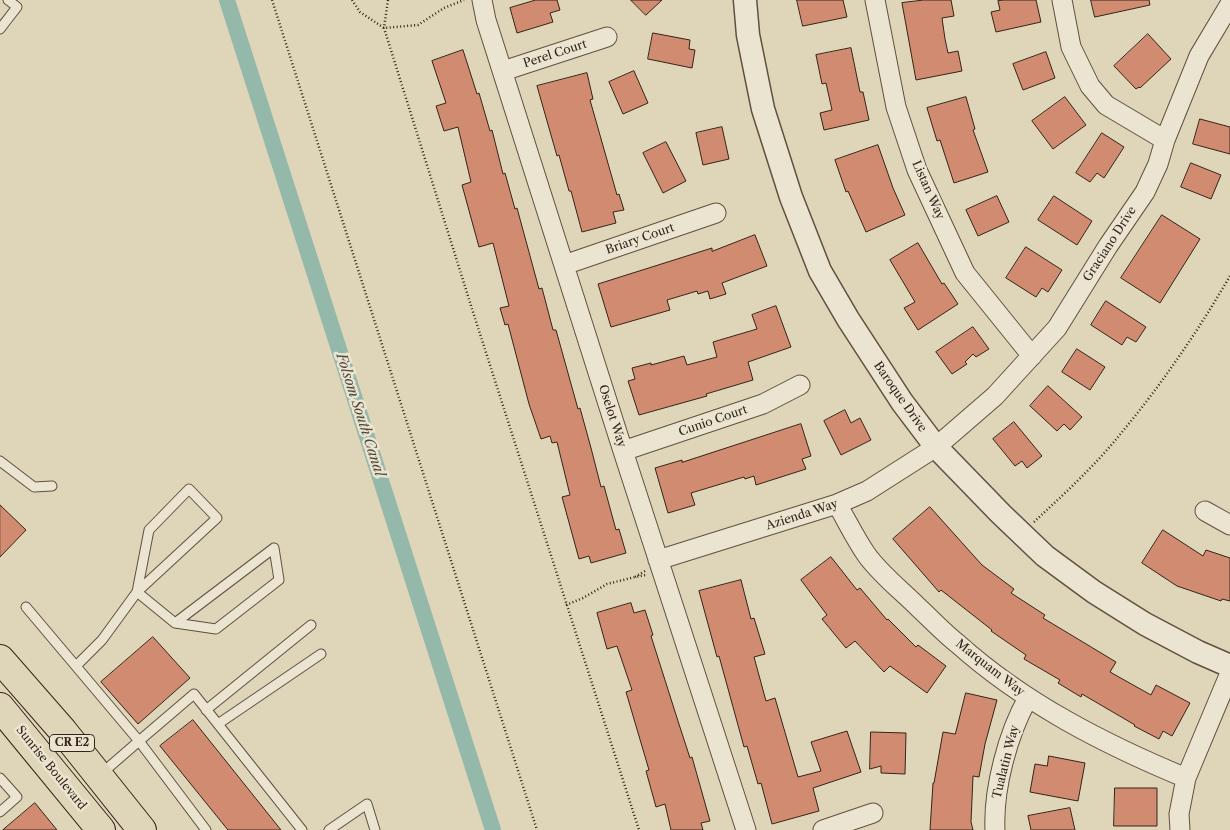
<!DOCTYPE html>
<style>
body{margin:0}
canvas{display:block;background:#dfd5b8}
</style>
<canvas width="1230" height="830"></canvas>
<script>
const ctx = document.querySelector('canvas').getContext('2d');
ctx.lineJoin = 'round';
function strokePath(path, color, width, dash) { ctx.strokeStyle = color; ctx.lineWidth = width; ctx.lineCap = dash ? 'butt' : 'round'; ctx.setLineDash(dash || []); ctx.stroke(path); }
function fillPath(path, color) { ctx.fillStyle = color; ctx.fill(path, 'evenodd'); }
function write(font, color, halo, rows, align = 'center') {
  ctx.font = font + ' "Libre Caslon Text",serif'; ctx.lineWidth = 5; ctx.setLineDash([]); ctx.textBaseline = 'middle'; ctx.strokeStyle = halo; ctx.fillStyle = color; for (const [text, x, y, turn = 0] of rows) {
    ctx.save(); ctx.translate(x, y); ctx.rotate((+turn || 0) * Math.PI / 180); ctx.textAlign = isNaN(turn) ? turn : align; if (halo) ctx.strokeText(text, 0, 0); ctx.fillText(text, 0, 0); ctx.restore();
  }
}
strokePath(new Path2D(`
 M227,0L493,830`), '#94b9aa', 16);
const building = new Path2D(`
 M536,0H557L560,10L550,13L553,22L517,33L510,8Z
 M631,0H662L646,15Z
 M797,0H843L847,17L803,26Z
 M924,0H951L954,16L942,18L945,39L948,53L958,51L962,71L916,80L902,3Z
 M1005,0H1036L1041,22L996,32L991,12L1000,10L998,1Z
 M1091,0H1149L1150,5L1095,17Z
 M653,33L690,40L689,49L695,50L692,68L648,59Z
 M1148,34L1171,59L1140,88L1139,87L1136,89L1114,66Z
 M851,48L860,92H863L869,120L824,130L820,113L832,110L826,83L822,84L816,55Z
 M463,50L477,94L479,93L490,131L492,130L503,174L505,173L515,209L517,208L539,289L542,288L553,330H556L578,409L580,408L591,448L601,487L604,486L616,530L619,529L626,553L591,563L589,556L579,559L562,497L570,495L557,442L552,443L550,436L541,439L529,404L508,324L505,325L500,308L509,306L493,243L479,247L462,185L471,182L458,127L444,131L436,106L446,103L432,61Z
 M1046,52L1055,78L1023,90L1013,64Z
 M634,71L648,103L623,114L609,82Z
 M587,73L593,99L590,100L617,195L619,194L624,210L613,212L616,223L582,232L571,191H569L559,155L557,156L537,86Z
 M966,97L975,129L973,130L988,172L954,183L940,140L937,141L927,108Z
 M1065,97L1086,125L1053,149L1032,121Z
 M1200,119L1230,127V154L1193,144Z
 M722,127L729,159L703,165L696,133Z
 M1102,133L1124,147L1104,178L1097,173L1090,182L1076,173Z
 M666,142L686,181L663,193L643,153Z
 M878,145L893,188L905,215L866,232L848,191L846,192L835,160Z
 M1191,163L1221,175L1211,199L1181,187Z
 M997,196L1009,222L978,236L966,210Z
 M1054,196L1092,221L1077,245L1038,220Z
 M1162,215L1200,239L1160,303L1121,278Z
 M755,235L767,266L722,283L726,294L710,299L708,291L698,294L697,291L667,300L670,310L611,327L598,284L712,248V251Z
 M918,243L942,284L944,283L958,304L918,330L904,308L915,302L890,260Z
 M1026,247L1062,270L1048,292L1042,288L1036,297L1006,278Z
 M1106,301L1146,327L1136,342L1127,337L1122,345L1091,325Z
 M776,306L791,347L748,362L753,380L706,394L707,396L639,415L628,381L635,379L632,368L651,363V365L684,356L687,365L717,357L713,342L757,329L752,315Z
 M973,327L989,349L976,357L973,354L965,362L967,364L952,374L936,352Z
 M1077,349L1105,367L1090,390L1062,372Z
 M1048,386L1082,417L1070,430L1064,424L1057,431L1030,406Z
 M845,410L851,423L860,418L871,440L841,455L824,421Z
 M1014,422L1042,456L1027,468L1022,461L1015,466L993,439Z
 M801,424L811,456L802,459L806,469L756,485L754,476L745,479L744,477L691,493L695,505L668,513L655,468L682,460V462Z
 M0,505L26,530L0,557Z
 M930,507L982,565L1014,589L1011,593L1045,615L1043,618L1116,662L1110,672L1151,695L1156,685L1190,703L1172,736L1163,731L1159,739L1134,726L1135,725L1082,694L1081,697L1058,683L1060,680L1024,659L1026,655L991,631L992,630L941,590L939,592L893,539Z
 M1163,530L1203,556L1206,550L1230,558V601L1222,599L1221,601L1177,586L1142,563Z
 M831,557L857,590L860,588L887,620L888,619L916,647L918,645L946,666L927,693L890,666L884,672L855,641L846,648L822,619L827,615L801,580Z
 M741,580L751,619L754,618L765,654L754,657L766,701L775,698L798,777L821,771L811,742L847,731L861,772L813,788L819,811L772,824L761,783L758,784L747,746L744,747L719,656L717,657L699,591Z
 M631,603L634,613L645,610L653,635L651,636L677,718L690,758L692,757L710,821L701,823L703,830H671L665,804L656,807L646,771L649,770L626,692L632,690L617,646L607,649L597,613Z
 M153,637L190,678L138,724L101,682Z
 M966,693L997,700L985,744L979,777L973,776L971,822L973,830H930L933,783H934L943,732L955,734Z
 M193,720L281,830H228L160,746Z
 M871,732L906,733L905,774L881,773V766L870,769Z
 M1049,756L1085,763L1078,801L1030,792L1035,764L1047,766Z
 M1115,788H1157V826H1114Z
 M35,803L57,830H3Z
 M1070,808L1075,830H1031L1028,816Z`);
fillPath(building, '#d18b70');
strokePath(building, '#352418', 1);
const service = new Path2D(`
 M0,29L17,7L8,0
 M0,461L34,487L52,486
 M26,607L139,741L101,774
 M76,666L102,640L137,592L217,518L189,489L149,530L137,592L175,623L216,629L279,580L274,548L175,623
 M206,710L311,625
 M218,724L321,654
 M0,778L17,797L0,812
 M206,830L139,741L194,694L302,830
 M329,830L367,804L375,830`);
const minor = new Path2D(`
 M482,0L486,20L623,451L746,830
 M875,0L896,107L917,170L965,273L1032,356
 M1062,0L1071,47L1090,86L1106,105L1165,140
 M503,71L607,37
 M564,265L716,213
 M623,451L763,404L800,385
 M837,504C847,521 855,538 866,554C879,573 902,591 919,608C932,620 944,633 958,644C1024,703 1104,744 1186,778
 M1205,511L1230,525
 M658,560L837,504L867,491L936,447L995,396L1057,328L1108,246L1145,192L1158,164L1165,140L1199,56L1230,4
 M823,830L873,813
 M995,830C993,789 1008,733 1028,698
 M1180,830L1179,814L1186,778L1230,673`);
const tertiary = new Path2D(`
 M745,0L748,35L763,109L791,197L820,271L848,319L902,402L936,447L1001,514L1045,556L1094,592L1145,624L1198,652L1230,666`);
const primary = new Path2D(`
 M0,659L63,731L142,830
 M0,707L101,830`);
strokePath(service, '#605040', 11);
strokePath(minor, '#605040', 21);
strokePath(tertiary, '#605040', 25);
strokePath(primary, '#352418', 30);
strokePath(new Path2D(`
 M272,0L537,830
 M352,0L360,12L384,28L418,25L444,8L464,0
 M388,0L384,28L473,312L639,830
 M1034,522C1064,494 1096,465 1122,432C1162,384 1198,331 1230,276
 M645,571L635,577L646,575
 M566,605L583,598L607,584L635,577`), '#352418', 2.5, [1, 2.5]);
strokePath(service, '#eae4d1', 9);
strokePath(minor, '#eae4d1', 19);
strokePath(tertiary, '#eae4d1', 22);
strokePath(primary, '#dfd5b8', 28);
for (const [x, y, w] of [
 [72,743,45]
]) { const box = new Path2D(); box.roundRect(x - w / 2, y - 8.5, w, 17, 4); ctx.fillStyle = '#eae4d1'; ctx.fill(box); strokePath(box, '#352418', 1); }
write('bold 11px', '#352418', null, [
 ["CR E2",72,743]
]);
write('12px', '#352418', '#eae4d1', [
 ["Perel Court",555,54,-18],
 ["Listan Way",928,190,66],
 ["Briary Court",640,239,-19],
 ["Graciano Drive",1110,244,-57],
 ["Baroque Drive",900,397,55],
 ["Oselot Way",612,416,72],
 ["Cunio Court",713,421,-19],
 ["Azienda Way",802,515,-18],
 ["Marquam Way",990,668,38],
 ["Tualatin Way",1006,762,-76],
 ["Sunrise Boulevard",51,768,51]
]);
write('italic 14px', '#4d493c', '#eae4d1', [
 ["Folsom South Canal",360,415,72]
]);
</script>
